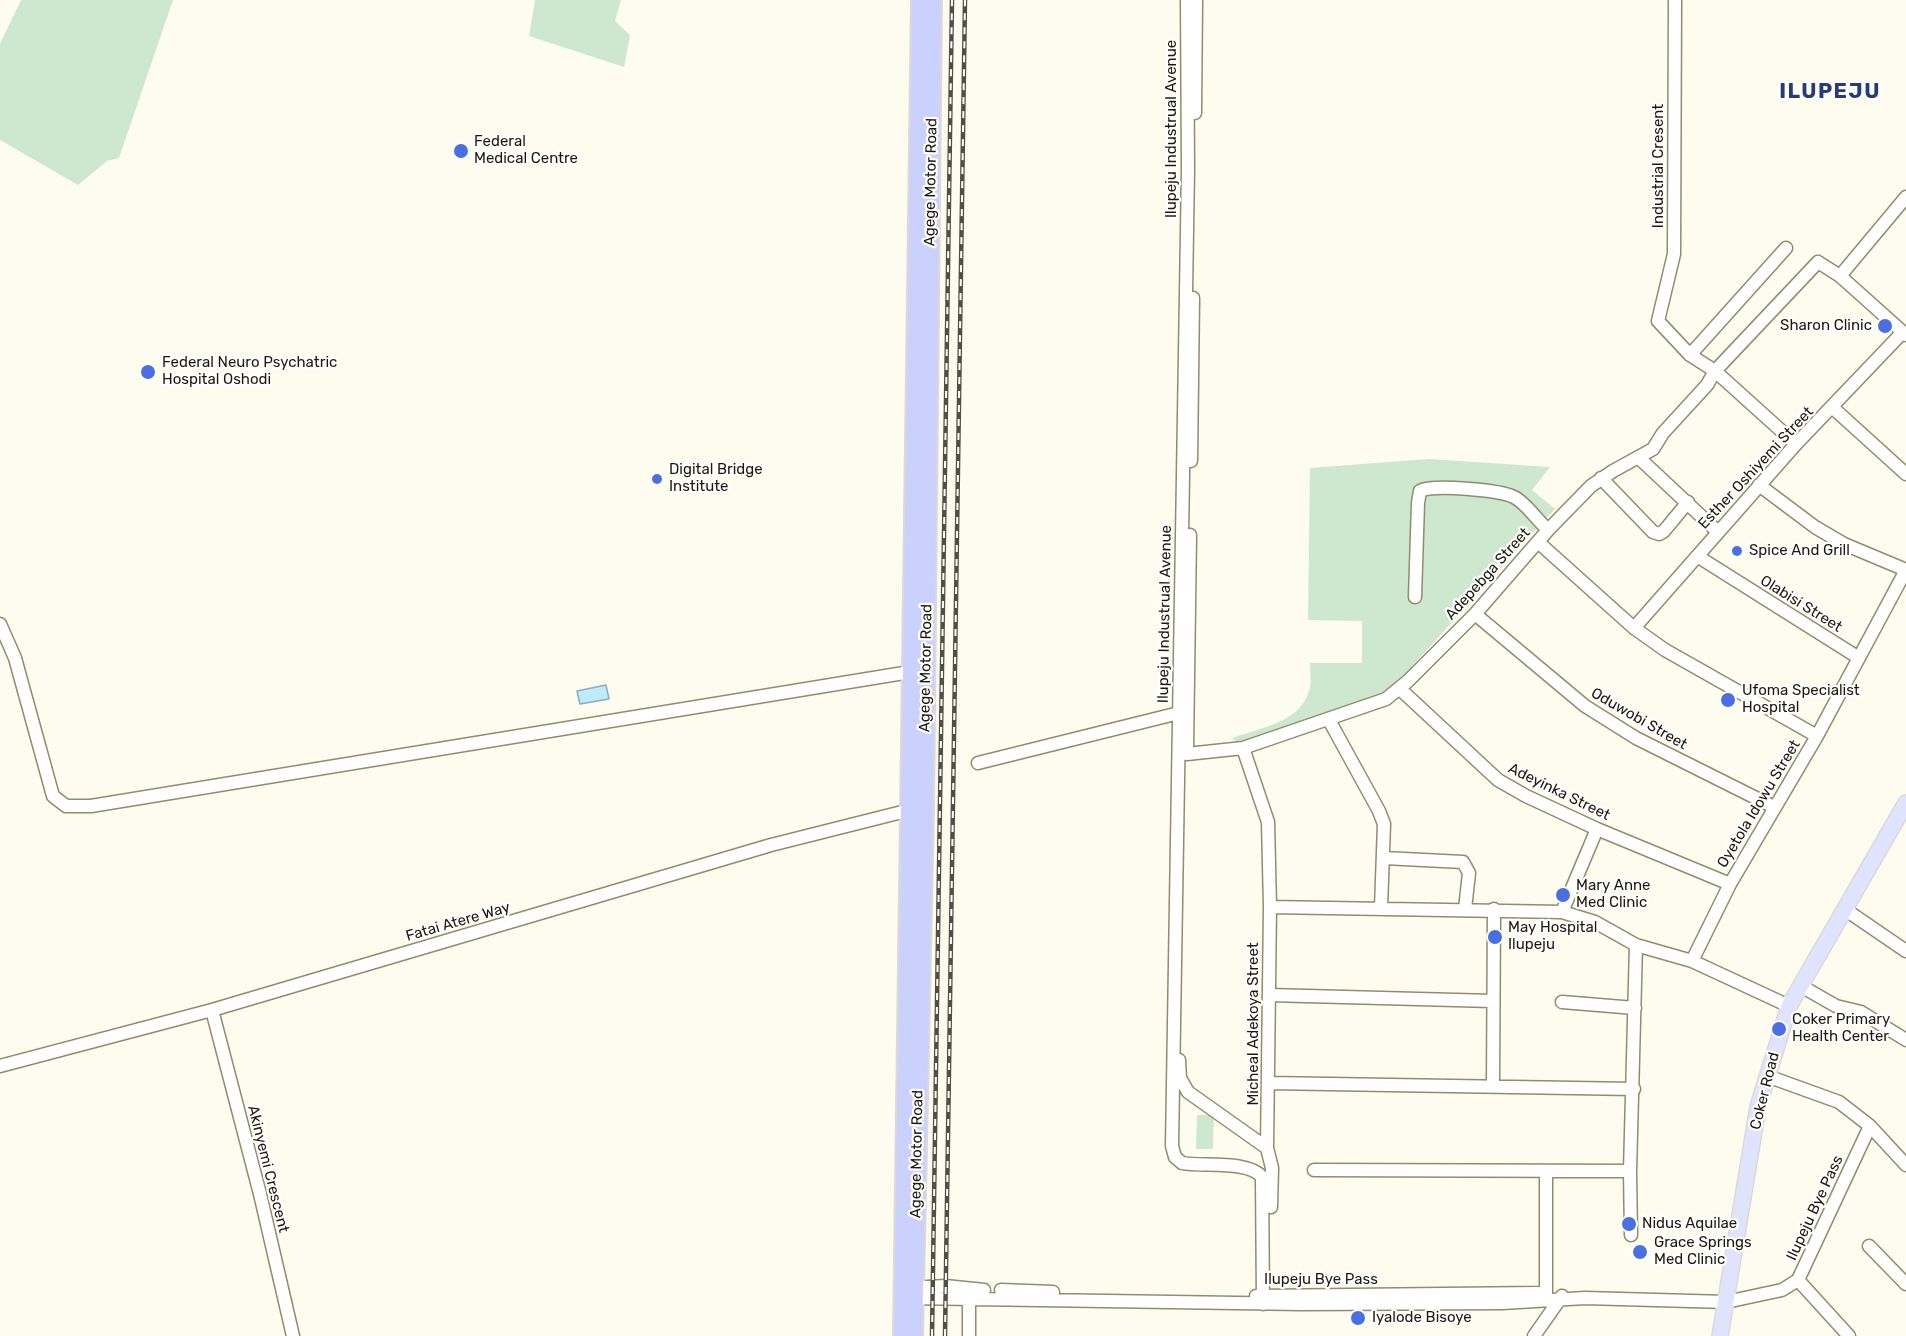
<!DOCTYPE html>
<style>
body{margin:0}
canvas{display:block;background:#fefcee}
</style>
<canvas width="1906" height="1336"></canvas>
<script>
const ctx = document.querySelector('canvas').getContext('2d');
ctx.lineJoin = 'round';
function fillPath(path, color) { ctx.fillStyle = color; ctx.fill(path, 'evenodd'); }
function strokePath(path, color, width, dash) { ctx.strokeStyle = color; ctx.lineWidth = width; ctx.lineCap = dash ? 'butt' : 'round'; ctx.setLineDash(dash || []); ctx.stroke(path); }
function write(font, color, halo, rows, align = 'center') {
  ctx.font = font + ' Rubik,sans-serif'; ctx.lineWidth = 4.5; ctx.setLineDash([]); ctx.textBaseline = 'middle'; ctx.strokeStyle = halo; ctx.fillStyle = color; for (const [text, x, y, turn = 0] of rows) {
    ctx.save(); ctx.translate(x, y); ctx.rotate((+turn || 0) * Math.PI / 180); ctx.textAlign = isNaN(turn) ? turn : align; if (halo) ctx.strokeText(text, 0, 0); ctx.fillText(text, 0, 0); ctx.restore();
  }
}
fillPath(new Path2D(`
 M21,0H173L119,158L107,161L78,185L0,140V44Z
 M535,0H621L615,21L630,35L624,67L529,36Z
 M1429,459L1550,467L1532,490L1555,509L1395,685L1382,694L1240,745L1232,738C1259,728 1300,723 1309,691C1312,683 1310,672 1310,663H1362V621L1308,620L1310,468Z
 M1197,1115H1214L1213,1149H1196Z`), '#cde8cf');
const water = new Path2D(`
 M606,685L609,699L580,704L577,691Z`);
fillPath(water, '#bdebff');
strokePath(water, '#8dacb6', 1.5);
const minor = new Path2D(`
 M1187,0L1188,170L1172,1146L1175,1157L1182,1163C1203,1167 1249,1160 1262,1177L1263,1304
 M1195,113L1196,0
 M1840,276L1906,197
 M1690,355L1786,248
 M1832,407L1906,474
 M1796,444L1715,371L1818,262L1840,276L1906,335
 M1638,457L1717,531
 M1191,461L1193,298
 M1601,478L1653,532L1659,534L1664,531L1688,502
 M1538,542L1634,628L1665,650L1817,736
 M1697,556L1859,658
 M1415,597L1418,503L1420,491C1432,484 1500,490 1514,497C1526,503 1537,520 1548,530
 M1475,614L1585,706L1636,738L1774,807
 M0,624L15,658L53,796L66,806H91L910,672
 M1634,628L1796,444L1903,332
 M1400,689L1498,780L1526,796L1597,829L1730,884
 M1329,720L1379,811L1384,824L1381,908
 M1243,748L1268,822L1270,907L1267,1148L1272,1168L1271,1207
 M1187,749L1190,535
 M1187,754L1243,748L1386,699L1408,681L1475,614L1548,530L1591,486L1613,471L1653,449L1663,433L1707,385L1715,371L1690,355L1658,321L1674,254L1675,0
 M978,763L1179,713
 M1384,858L1463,862L1469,873L1465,909
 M1270,907L1562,912L1595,922L1636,945L1692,961L1789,1006
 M1846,910L1906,951
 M1562,912L1597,829
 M1692,961L1730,884L1817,736L1906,570L1844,544L1815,527L1759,485
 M1801,986L1836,1006L1861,1012L1906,1040
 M1269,995L1493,1001
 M1562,1002L1635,1008
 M212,1010L260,1194L293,1336
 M1179,1060L1180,1078L1188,1092L1267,1148
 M0,1066L212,1010L771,845L914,809
 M1767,1076L1839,1102L1870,1126L1906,1165
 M1268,1083L1634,1089
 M1493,1086L1494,909
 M1314,1170L1630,1171
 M1546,1171V1293
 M1631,1235L1630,1171L1636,945
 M1869,1246L1906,1284
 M1798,1280L1849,1336
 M909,1288L945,1286L984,1290
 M1001,1290L1053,1292
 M1256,1296L1539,1293
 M909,1298L1302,1304L1502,1303L1585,1298L1726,1302L1782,1290L1798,1280L1870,1126
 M969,1336V1297
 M1534,1336L1562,1296`);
const major = new Path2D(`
 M1720,1336L1758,1107L1789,1006L1906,803`);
const highway = new Path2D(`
 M902,1336L920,0
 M914,1336L925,809L933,0`);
strokePath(minor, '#918c6b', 15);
strokePath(major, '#dbdad8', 18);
strokePath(highway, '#dbdad8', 20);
strokePath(minor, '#fff', 12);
strokePath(major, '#dfe3fd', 15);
strokePath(highway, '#cad1fc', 16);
const rail = new Path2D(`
 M932,1336L952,0
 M945,1336L965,0`);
strokePath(rail, '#514f42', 4.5);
strokePath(rail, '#fff', 2, [7]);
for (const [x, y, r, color] of [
 [461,151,8,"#4a6fe2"],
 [1885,326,8,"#4a6fe2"],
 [148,372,8,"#4a6fe2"],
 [657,479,6,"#4a6fe2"],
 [1737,551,6,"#4a6fe2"],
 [1728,700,8,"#4a6fe2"],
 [1563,895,8,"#4a6fe2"],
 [1495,937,8,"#4a6fe2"],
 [1779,1029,8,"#4a6fe2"],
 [1629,1224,8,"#4a6fe2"],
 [1640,1252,8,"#4a6fe2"],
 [1358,1318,8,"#4a6fe2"]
]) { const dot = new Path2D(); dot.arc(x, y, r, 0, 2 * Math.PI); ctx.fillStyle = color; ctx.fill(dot); strokePath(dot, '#fff', 2); }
write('15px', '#1c1a0d', '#fff', [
 ["Ilupeju Industrual Avenue",1172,129,-90],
 ["Industrial Cresent",1659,166,-90],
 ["Agege Motor Road",931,182,-89],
 ["Esther Oshiyemi Street",1756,468,-47],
 ["Adepebga Street",1488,574,-48],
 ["Olabisi Street",1801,604,32],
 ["Ilupeju Industrual Avenue",1165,614,-89],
 ["Agege Motor Road",926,668,-89],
 ["Oduwobi Street",1639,719,30],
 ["Adeyinka Street",1559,792,26],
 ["Oyetola Idowu Street",1759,804,-59],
 ["Fatai Atere Way",458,922,-16],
 ["Micheal Adekoya Street",1254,1024,-90],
 ["Coker Road",1765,1091,-76],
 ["Agege Motor Road",917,1154,-89],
 ["Akinyemi Crescent",268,1169,76],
 ["Ilupeju Bye Pass",1815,1208,-65],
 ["Ilupeju Bye Pass",1321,1280]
]);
write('15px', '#1c1a0d', '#fff', [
 ["Federal",474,142],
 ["Medical Centre",474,159],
 ["Sharon Clinic",1872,326,"right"],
 ["Federal Neuro Psychatric",162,363],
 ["Hospital Oshodi",162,380],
 ["Digital Bridge",669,470],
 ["Institute",669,487],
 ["Spice And Grill",1749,551],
 ["Ufoma Specialist",1742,691],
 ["Hospital",1742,708],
 ["Mary Anne",1576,886],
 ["Med Clinic",1576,903],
 ["May Hospital",1508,928],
 ["Ilupeju",1508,945],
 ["Coker Primary",1792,1020],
 ["Health Center",1792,1037],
 ["Nidus Aquilae",1642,1224],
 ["Grace Springs",1654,1243],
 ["Med Clinic",1654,1260],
 ["Iyalode Bisoye",1372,1318]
], 'left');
ctx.letterSpacing = '1.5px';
write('bold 21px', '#283c74', '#fff', [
 ["ILUPEJU",1830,92]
]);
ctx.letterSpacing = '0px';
</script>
